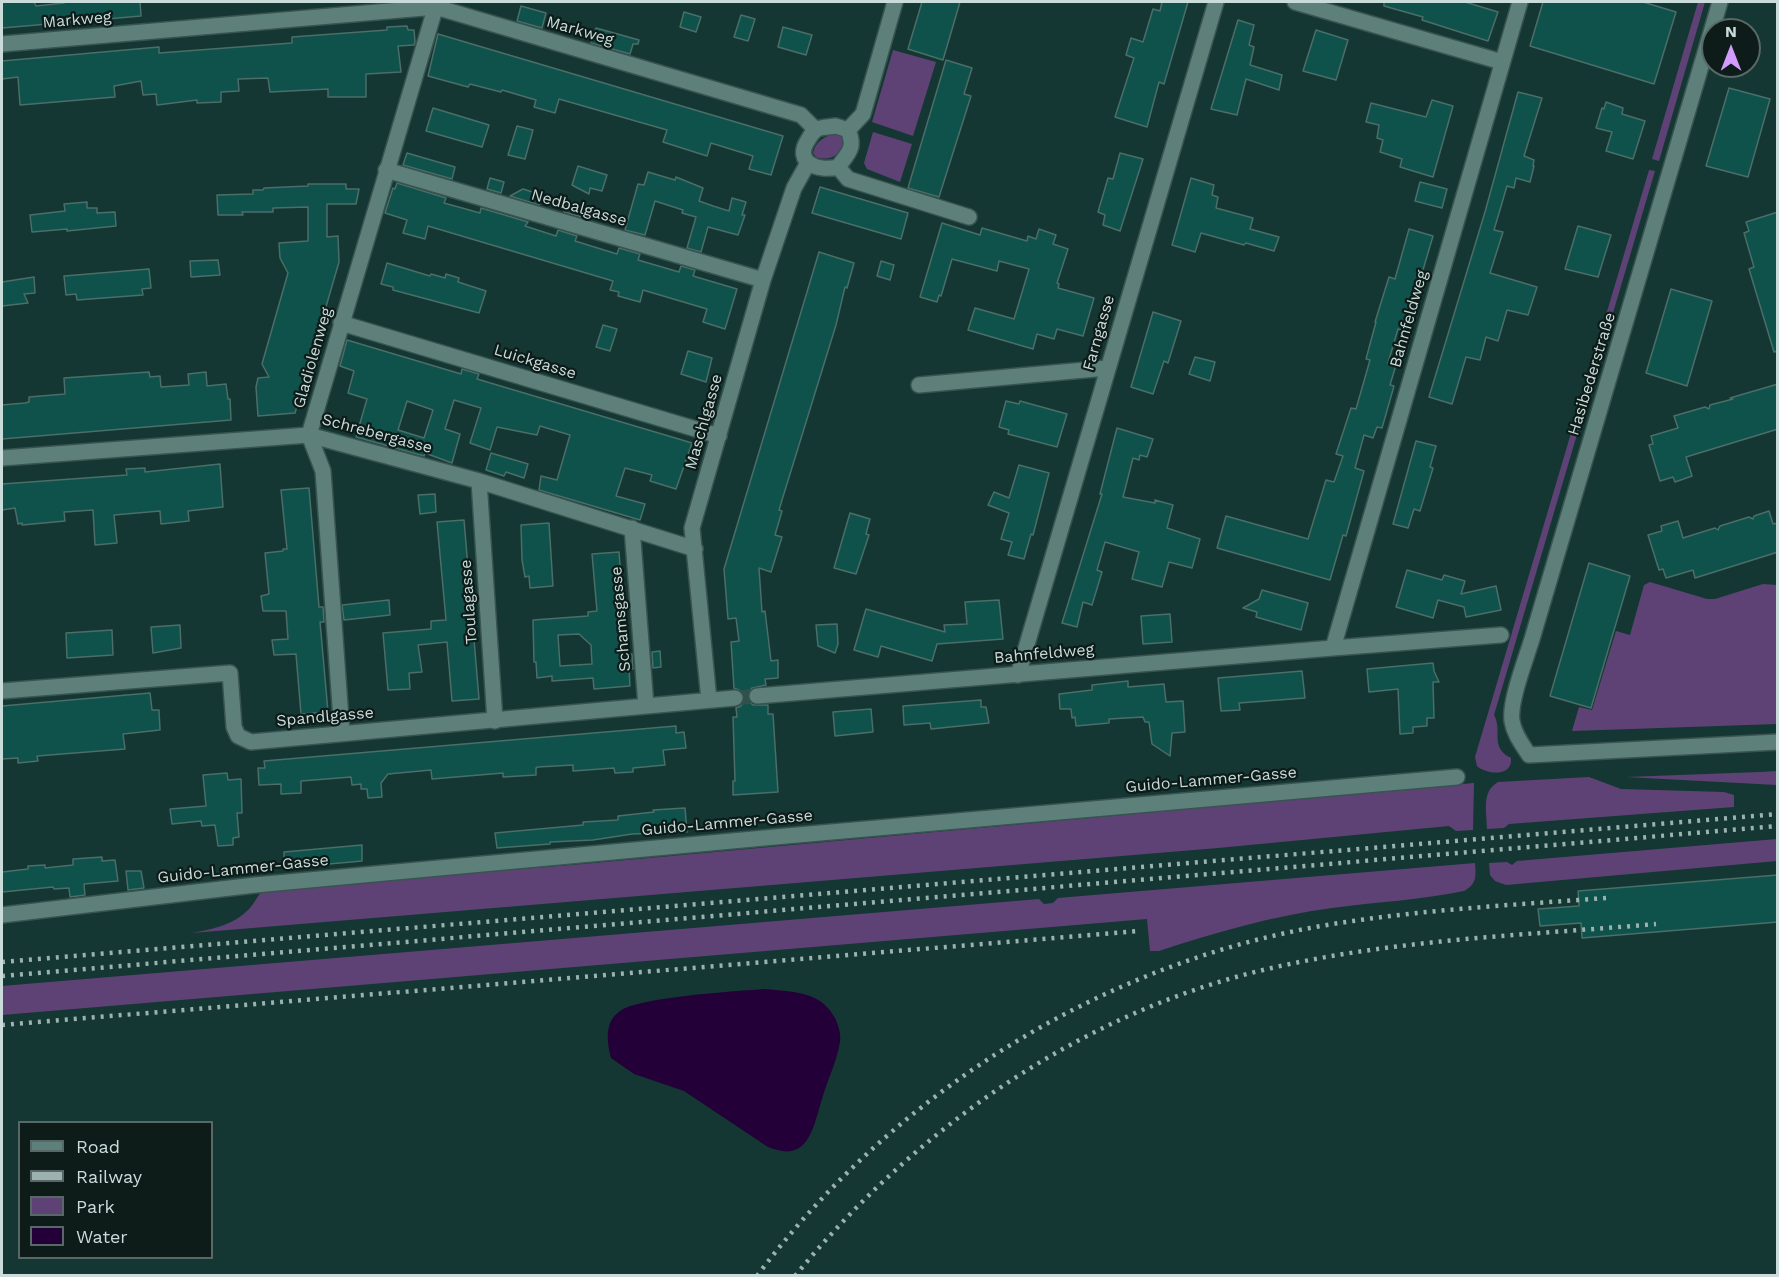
<!DOCTYPE html>
<meta charset="utf-8">
<style>
body{margin:0}
#map{position:relative;width:1779px;height:1277px;overflow:hidden;background:#153733;font-family:"Work Sans",sans-serif}
canvas{display:block}
.frame{position:absolute;inset:0;border:3px solid #c9dcd9;pointer-events:none}
.legend{position:absolute;left:18px;top:1121px;width:195px;height:138px;box-sizing:border-box;background:#0d1b19;border:2px solid #586866;margin:0;padding:8px 10px;list-style:none;font-size:18px;color:#c9dcd9}
.legend li{display:flex;align-items:center;gap:12px;height:30px}
.legend b{width:30px;border:2px solid #586866}
.north{position:absolute;left:1701px;top:18px;width:60px;height:60px;box-sizing:border-box;background:#0d1b19;border:2px solid #586866;border-radius:50%;rotate:0deg;font-size:16px;font-weight:700;line-height:24px;text-align:center;color:#c9dcd9}
.north::after{content:'';display:block;margin:auto;width:21px;height:27px;background:#d39cfc;clip-path:polygon(50% 0,100% 100%,50% 72%,0 100%)}
</style>
<div id="map">
<canvas width="1779" height="1277"></canvas>
<div class="frame"></div>
<ul class="legend">
<li><b style="height:8px;background:#5d807b"></b>Road</li>
<li><b style="height:8px;background:#9bb2af"></b>Railway</li>
<li><b style="height:16px;background:#5f4275"></b>Park</li>
<li><b style="height:16px;background:#230038"></b>Water</li>
</ul>
<div class="north">N</div>
</div>
<script>
const ctx = document.querySelector('canvas').getContext('2d');
ctx.lineJoin = 'round';
function fillPath(path, color) { ctx.fillStyle = color; ctx.fill(path, 'evenodd'); }
function strokePath(path, color, width, dash) { ctx.strokeStyle = color; ctx.lineWidth = width; ctx.lineCap = dash ? 'butt' : 'round'; ctx.setLineDash(dash || []); ctx.stroke(path); }
function write(font, color, halo, rows, align = 'center') {
  ctx.font = font + ' "Work Sans",sans-serif'; ctx.lineWidth = 4.5; ctx.setLineDash([]); ctx.textBaseline = 'middle'; ctx.strokeStyle = halo; ctx.fillStyle = color; for (const [text, x, y, turn = 0] of rows) {
    ctx.save(); ctx.translate(x, y); ctx.rotate((+turn || 0) * Math.PI / 180); ctx.textAlign = isNaN(turn) ? turn : align; if (halo) ctx.strokeText(text, 0, 0); ctx.fillText(text, 0, 0); ctx.restore();
  }
}
fillPath(new Path2D(`
 M1698,2H1705L1659,161L1652,159Z
 M893,50L936,62L913,136L872,122Z
 M873,132L912,144L900,182L867,169L864,163Z
 M834,134L841,136L845,140C842,154 831,162 816,157L813,153C815,143 824,136 834,134Z
 M1649,170L1655,171L1494,715C1503,731 1489,747 1511,758C1513,777 1487,775 1477,766L1475,757Z
 M1650,582L1707,599H1715L1763,584L1777,585V724L1572,731L1579,707L1592,710L1616,631L1630,635L1644,585Z
 M1777,771V785L1626,777L1760,772Z
 M1589,777L1621,789L1724,792L1734,795V807L1509,824L1504,828L1487,829C1487,811 1481,792 1498,782Z
 M1474,783L1473,830L1456,831L1449,826L1218,848L192,933C213,929 234,925 249,909C255,903 257,895 264,890L583,864Z
 M1777,839V861L1506,885L1495,881L1490,875L1489,863L1507,862L1512,865L1517,861Z
 M1475,863C1476,876 1477,884 1464,891C1421,900 1376,902 1332,908C1273,916 1216,932 1159,951H1150L1147,919L2,1015V986L1039,899L1044,904L1053,903L1058,898Z`), '#5f4275');
fillPath(new Path2D(`
 M765,989C794,992 822,991 836,1020C839,1027 841,1035 840,1042C837,1061 827,1081 822,1099C817,1114 813,1139 799,1148C789,1154 779,1151 768,1147L684,1091L634,1074L611,1058C607,1042 604,1022 620,1011C639,997 737,991 765,989Z`), '#230038');
const building = new Path2D(`
 M2,2H34L36,6L64,3V2H140L141,16L2,28Z
 M922,2H960L943,60L908,49Z
 M1162,2H1188L1164,84L1159,82L1147,127L1115,117L1134,58L1126,55L1131,38L1143,42L1153,9L1160,11Z
 M1384,2H1465L1498,12L1488,41L1422,20L1423,17L1384,6Z
 M1543,2H1643L1676,12L1654,84L1530,46Z
 M521,6L546,13L542,28L517,21Z
 M684,12L701,17L696,32L680,27Z
 M741,15L755,19L748,41L734,37Z
 M1238,20L1254,25L1249,45L1254,47L1250,65L1282,75L1279,90L1246,79L1237,115L1211,109Z
 M407,26L408,30H414L415,42L414,45L398,46L401,72L366,74V97H328V89L270,92L268,78L238,79L239,91L221,92V102L197,103V100L157,105L156,94L143,95L141,81L114,86L115,97L20,105L18,77L2,79V61L159,47V53L292,43V37L387,30V27Z
 M783,27L812,35L806,55L778,47Z
 M596,28L639,40L638,44H633L630,54L591,43Z
 M1316,30L1348,40L1336,80L1303,71Z
 M438,34L783,136L771,175L749,169L753,156L711,143L707,156L663,142L667,130L559,99L555,113L534,107L536,100L502,90L501,92L470,84L468,87L428,76Z
 M946,60L972,68L964,94L971,96L939,197L908,188Z
 M1729,88L1770,99L1748,177L1706,166Z
 M1518,92L1542,98L1524,156L1534,160L1533,166H1534L1530,182L1516,178L1514,188L1507,186L1494,230L1503,232L1490,273L1537,287L1528,315L1507,310L1498,341L1486,337L1480,360L1466,357L1452,404L1429,397L1485,212Z
 M1432,100L1453,106L1433,177L1400,167L1402,159L1380,152L1383,140L1377,138L1379,125L1366,122L1371,103L1426,117Z
 M1606,102L1623,108L1622,114L1645,121L1633,159L1606,151L1612,132L1596,128L1602,108L1604,109Z
 M433,108L489,125L482,147L426,131Z
 M517,126L533,130L525,159L508,155Z
 M407,153L455,167L452,179L403,165Z
 M1120,153L1143,159L1120,231L1103,225L1105,215L1098,212L1108,178L1113,179Z
 M578,166L607,175L602,191L590,188L589,194L572,185Z
 M648,172L675,180L676,177L703,188L699,201L713,206L729,211L732,198L746,202L742,215H745L738,235L708,227L701,252L687,248L696,217L682,213L683,210L655,201L645,235L625,230L638,184L644,185Z
 M490,178L504,182L501,193L487,189Z
 M1191,178L1214,185L1212,195L1218,197L1216,208L1253,218L1250,229L1279,237L1274,251L1246,243L1244,245L1201,233L1195,252L1172,245Z
 M1420,182L1447,189L1442,208L1415,201Z
 M397,183L446,198L444,203L480,213L481,208L528,222L525,226L556,236L558,230L577,236L575,241L617,254L619,248L640,254L638,260L679,272L681,266L695,270L693,276L737,289L725,329L703,322L707,309L643,290L640,302L618,296L619,292L610,290L613,281L428,226L425,239L403,233L407,220L385,213L393,188L395,189Z
 M308,184H346V189H359L356,204H327V237L338,236L339,262L295,413L258,416L256,387L258,378L269,377L262,364L288,273L280,258L279,243L308,241V207L273,208V212H242L243,215H218L217,195L253,194V190H263L264,188L308,186Z
 M820,187L908,213L901,239L812,213Z
 M523,189L545,196L539,205L510,196Z
 M567,201L585,206L582,217L564,212Z
 M87,202V208H97V213L115,212L116,226L67,231V229L32,232L30,215L65,211L64,204Z
 M1778,212V351L1774,352L1749,269L1754,267L1744,233L1749,231L1746,222Z
 M942,223L980,235L982,228L1027,241L1028,236L1036,239L1039,229L1056,235L1053,244L1068,249L1057,283L1059,284L1058,288L1094,298L1083,336L1057,329L1054,339L1037,334L1033,349L968,330L975,308L1014,319L1029,269L999,261L997,271L952,259L941,296L939,295L937,302L920,297Z
 M1578,226L1611,235L1598,277L1565,269Z
 M1409,229L1433,236L1405,331L1398,329L1388,363L1396,365L1390,385L1394,386L1382,428L1377,427L1373,438L1364,435L1355,468L1364,471L1346,536L1343,535L1330,580L1217,548L1226,516L1308,539L1326,480L1334,482L1343,456L1336,454L1351,408L1356,409L1370,360L1366,359L1376,322H1375L1389,277L1395,279Z
 M819,252L854,263L847,288L845,287L836,325L782,500L779,510L782,511L775,535L782,537L776,556L771,572L759,568L762,612L765,611L771,661L778,660V678L765,679L766,685L752,688L747,696L749,702L753,705H768V714H773L778,792L733,795V781H735L733,717H737L736,708L741,706L745,698L743,692L734,688L731,642L739,641L736,618L728,619L724,569Z
 M218,260L220,275L191,277L190,261Z
 M881,261L894,265L890,280L877,276Z
 M387,263L430,276L431,274L445,278L446,274L459,278L458,282L486,291L479,313L393,290V287L381,284Z
 M149,269L151,288L142,289L143,295L77,300L76,294L66,295L64,276Z
 M34,277L35,293L24,294L28,303L2,306V282Z
 M1671,289L1712,301L1687,386L1646,373Z
 M1153,312L1181,321L1168,363L1164,361L1153,394L1131,387Z
 M603,325L617,329L610,351L596,347Z
 M347,340L461,374L462,369L479,374L477,379L692,443L676,489L650,481L652,475L625,468L616,496L645,504L640,520L539,490L541,476L557,480L570,435L540,426L537,435L497,427L490,450L470,443L481,408L454,400L445,429L460,434L452,463L425,453L424,456L356,437L367,399L348,393L354,371L340,366ZM407,401L433,410L424,438L398,430Z
 M688,351L712,358L706,382L681,374Z
 M1195,357L1215,362L1210,381L1189,374Z
 M149,372L150,377L160,376L161,387L189,385L188,374L206,372L207,386L226,384L228,399H230L231,420L2,439V405L25,403L29,402V397L65,394L64,378Z
 M1778,384V429L1686,457L1692,476L1675,482L1673,477L1660,481L1649,445L1653,444L1651,436L1678,428L1674,416L1705,407L1709,409L1710,405L1733,399L1730,398Z
 M1006,401L1019,404L1020,401L1067,414L1057,447L1008,434L1009,430L999,427Z
 M1117,428L1153,439L1147,457L1140,455L1139,460L1133,458L1123,497L1155,503V500L1173,505L1167,528L1200,539L1192,568L1169,562L1162,587L1132,579L1139,552L1105,542L1097,570L1102,572L1092,605L1083,602L1077,627L1062,623L1102,494H1100Z
 M1416,441L1436,446L1430,467L1433,468L1420,511L1414,509L1408,528L1393,524Z
 M491,453L528,464L524,478L506,472L504,476L486,470Z
 M220,464L223,507L188,511L189,521L161,524L160,511L114,515L117,543L95,545L93,510L64,512L65,521L22,525V523L18,524L15,508L2,510V484L127,475L126,469L145,468V472Z
 M1019,465L1049,473L1033,535L1031,534L1024,559L1008,555L1012,542L1001,539L1009,513L988,505L994,492L1009,498Z
 M309,488L319,607H323L324,622H320L328,712L301,714L296,654L274,655L272,640L288,639L286,611H263L261,596L269,594L265,553L283,551V549H287L281,490Z
 M435,494L436,512L420,514L418,495Z
 M1769,511L1773,524L1778,523V552L1695,578L1693,570L1666,578L1663,569L1659,570L1648,535L1662,531L1661,526L1678,521L1683,538L1715,528L1718,530L1720,526L1749,517L1753,519L1754,516Z
 M850,513L870,519L866,534L869,535L856,574L834,568Z
 M464,520L479,699L452,701L447,642L418,645L422,672L409,673L410,689L388,690L383,633L431,629V621L446,620L437,522Z
 M549,523L553,586L530,588L529,576L525,577L522,560L521,525Z
 M619,552L627,655L632,654L633,669H629L630,686L594,689L593,678L552,681V676L537,678L536,662H534L533,620L588,616V612L597,611L592,554ZM579,634L591,645L592,664L560,666L558,635Z
 M1589,563L1630,576L1591,708L1550,696Z
 M1407,570L1442,580L1444,575L1465,581L1461,594L1496,586L1501,610L1466,617L1464,607L1438,600L1433,618L1396,607Z
 M1262,590L1308,603L1301,630L1256,617L1257,612L1243,608L1259,599Z
 M389,600L390,615L344,620L342,605Z
 M999,600L1003,639L937,644L932,661L881,646L878,657L854,650L866,609L945,632L944,625L967,624L965,602Z
 M1170,614L1172,642L1143,644L1141,616Z
 M837,624L838,644L835,653L818,646L816,625Z
 M180,625L181,648L153,653L151,627Z
 M112,630L113,655L67,658L66,633Z
 M660,651L661,667L653,668L652,652Z
 M1433,663L1434,671L1439,682H1433L1434,718H1427V726L1413,727V733L1400,734L1398,689L1369,692L1367,669Z
 M1302,671L1305,698L1239,703L1240,710L1221,711L1218,678Z
 M1128,681V687L1164,684L1166,702L1183,701L1185,732L1172,733L1170,756L1152,744L1149,722H1145L1143,717L1109,719V723L1076,726L1075,717L1072,718L1071,709H1060L1059,694L1092,690V685Z
 M150,693L152,710H159L160,730L123,734L125,749L37,756L38,761L18,763V758L2,759V706Z
 M981,700V707H986L989,723L931,729L930,723L904,725L903,706Z
 M871,709L873,732L835,736L833,712Z
 M676,726V733L684,732L686,748L663,750L665,765L633,768V772L615,773L614,768L573,771V765L538,767L536,768V775L503,777V773L432,779L431,770L388,774L381,783L382,797L368,798L367,789H361V784L352,785L351,777L301,781V793L281,794V784L259,785L258,768H265L264,761Z
 M227,773L228,780L241,779L242,813H237L239,837L233,838V845L218,846L215,825L202,826L201,821L172,824L170,809L206,806L203,775Z
 M685,808L687,832L632,834L593,840L550,842V844L497,848L495,833L583,825V822L618,820V816L654,812L653,810Z
 M362,845V861L329,864V858L301,867L284,868V852Z
 M102,857V861L115,860L118,881L84,884L85,895L70,897L69,888L54,889L53,887L2,892V872L28,869V866L45,865V868L73,865V859Z
 M126,871H141L144,888L128,890Z
 M1778,875V922L1582,938L1581,923L1540,926L1538,909L1579,906L1578,891Z`);
fillPath(building, '#0f514b');
strokePath(building, '#4b6e69', 1.5);
strokePath(new Path2D(`
 M735,698L757,696`), '#30504c', 15, [15, 8]);
const minor = new Path2D(`
 M1295,2L1502,62
 M1720,2L1532,639C1526,659 1509,702 1512,721C1514,734 1522,744 1529,755L1778,742
 M2,44L436,7L801,115L816,130
 M836,126L848,130C856,148 848,153 838,167C819,172 793,163 808,140C810,136 814,131 817,129C822,127 830,127 836,126Z
 M848,130L863,114L895,2
 M838,167L848,179L969,217
 M386,170L763,280
 M341,323L719,436
 M919,385L1107,368
 M2,458L309,435L479,481L695,549
 M479,481L495,721
 M632,528L646,706
 M1501,635L1333,648L1520,2
 M1018,675L1216,2
 M2,691L230,673L234,727L238,736L251,742L735,698
 M757,696L1333,648
 M709,700L692,528L763,280L794,188L808,163
 M342,733L323,471L309,435L437,2
 M2,915L255,885L786,836L1457,777`);
strokePath(minor, '#385350', 18);
strokePath(minor, '#5d807b', 15);
strokePath(new Path2D(`
 M2,962L1778,814
 M2,976L1778,826
 M2,1025L1139,931
 M757,1276C892,1095 1098,965 1321,926C1415,910 1511,905 1606,898
 M795,1276C917,1127 1085,1009 1276,967C1401,939 1529,935 1656,924`), '#9bb2af', 4.5, [3, 6]);
write('16px', '#c9dcd9', '#0d1b19', [
 ["Markweg",77,20,-5],
 ["Markweg",580,31,16],
 ["Nedbalgasse",579,208,16],
 ["Bahnfeldweg",1409,319,-74],
 ["Farngasse",1099,333,-74],
 ["Gladiolenweg",313,358,-74],
 ["Luickgasse",535,362,17],
 ["Hasibederstraße",1592,374,-73],
 ["Maschlgasse",704,422,-74],
 ["Schrebergasse",377,434,15],
 ["Toulagasse",469,602,-94],
 ["Schamsgasse",621,619,-95],
 ["Bahnfeldweg",1044,654,-5],
 ["Spandlgasse",325,717,-5],
 ["Guido-Lammer-Gasse",1211,780,-5],
 ["Guido-Lammer-Gasse",727,823,-5],
 ["Guido-Lammer-Gasse",243,869,-6]
]);
</script>
